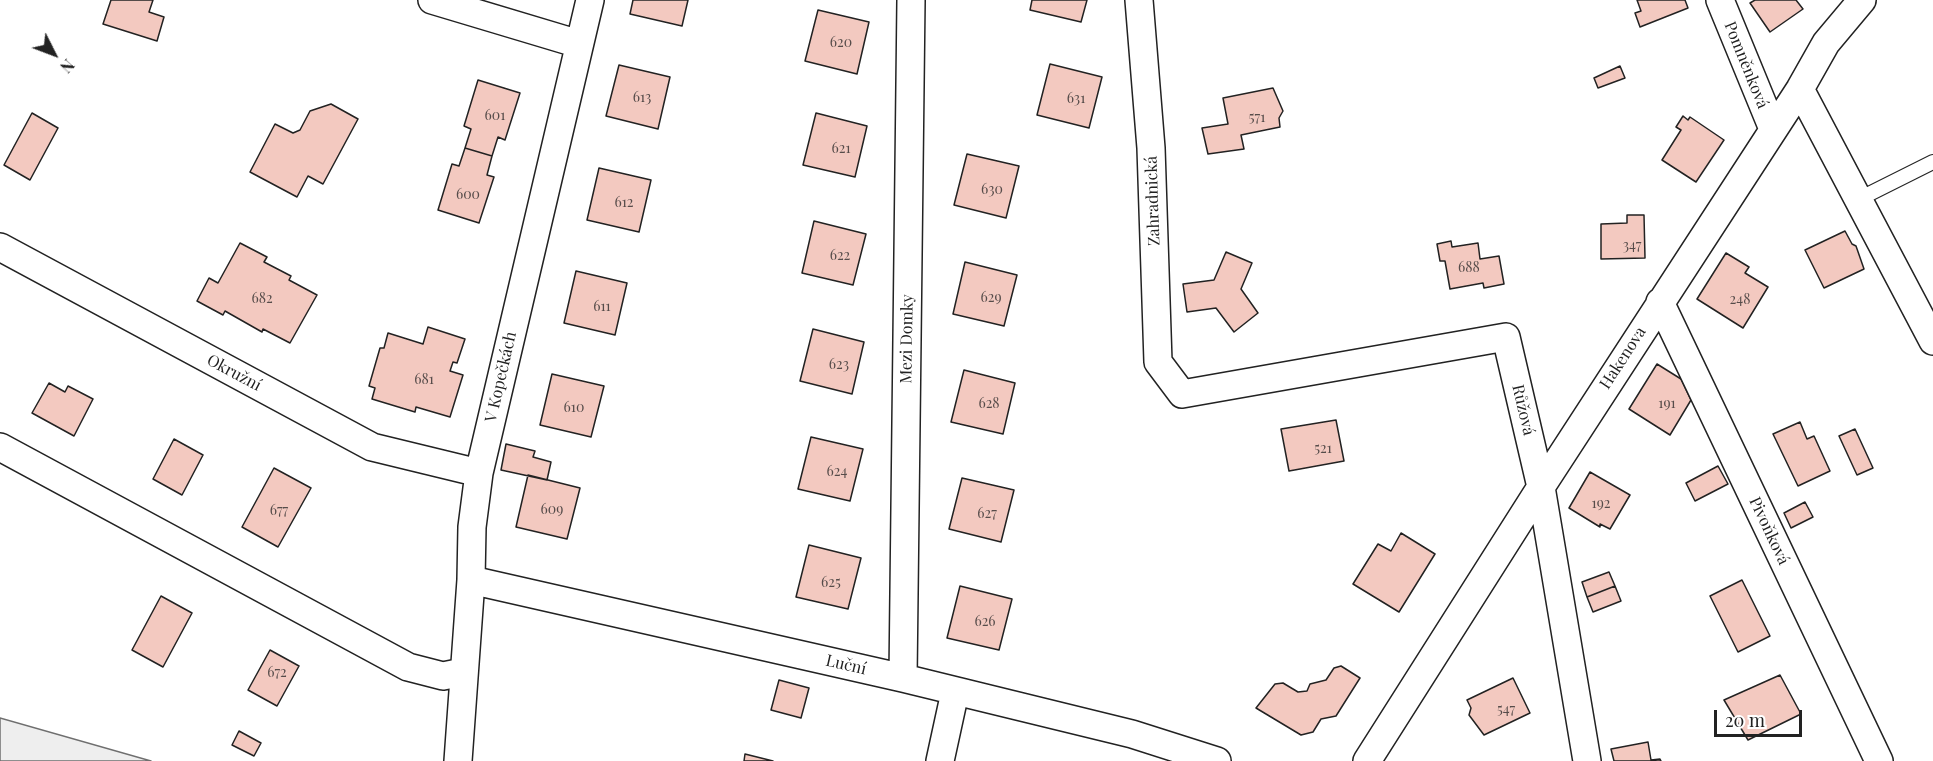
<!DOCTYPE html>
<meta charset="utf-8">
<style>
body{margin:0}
#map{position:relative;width:1933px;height:761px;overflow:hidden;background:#fff;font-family:"Playfair Display",serif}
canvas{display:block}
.north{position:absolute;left:24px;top:24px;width:60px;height:60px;-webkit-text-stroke:4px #fff;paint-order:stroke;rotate:132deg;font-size:16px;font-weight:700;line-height:24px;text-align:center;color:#222}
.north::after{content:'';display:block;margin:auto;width:21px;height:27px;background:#222;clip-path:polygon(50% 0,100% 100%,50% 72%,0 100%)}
.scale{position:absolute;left:1714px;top:710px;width:88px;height:27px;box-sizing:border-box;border:3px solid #222;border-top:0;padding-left:8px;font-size:18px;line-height:21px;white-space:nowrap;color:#222;-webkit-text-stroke:4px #fff;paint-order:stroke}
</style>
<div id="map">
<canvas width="1933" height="761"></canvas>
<div class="north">N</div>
<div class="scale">20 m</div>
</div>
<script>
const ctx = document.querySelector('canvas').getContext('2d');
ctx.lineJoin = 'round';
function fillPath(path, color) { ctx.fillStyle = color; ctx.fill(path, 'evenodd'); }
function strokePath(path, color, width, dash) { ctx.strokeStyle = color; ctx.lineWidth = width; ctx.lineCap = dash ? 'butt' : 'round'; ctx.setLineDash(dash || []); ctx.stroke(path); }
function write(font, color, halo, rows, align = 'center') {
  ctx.font = font + ' "Playfair Display",serif'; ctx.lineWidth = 4.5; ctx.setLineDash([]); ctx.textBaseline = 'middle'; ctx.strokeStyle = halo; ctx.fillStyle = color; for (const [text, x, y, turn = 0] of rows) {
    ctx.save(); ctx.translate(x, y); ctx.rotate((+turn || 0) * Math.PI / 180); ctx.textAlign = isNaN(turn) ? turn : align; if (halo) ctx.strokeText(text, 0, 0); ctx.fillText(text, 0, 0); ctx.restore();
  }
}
const green = new Path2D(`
 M0,718L151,761H0Z`);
fillPath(green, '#eee');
strokePath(green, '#6f6f6f', 1.5);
const building = new Path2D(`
 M111,0H153L149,12L164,17L157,41L103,24Z
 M633,0H688L682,26L630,14Z
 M1032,0H1087L1081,22L1030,10Z
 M1637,0H1685L1688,8L1640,27L1635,13L1641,11Z
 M1755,0H1796L1803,9L1770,32L1750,3Z
 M818,10L869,22L857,74L805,61Z
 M1050,64L1102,77L1089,128L1037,115Z
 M619,65L670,77L658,129L606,116Z
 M1620,66L1625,78L1598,88L1594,78Z
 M478,80L520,93L505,140L498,137L492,156L465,148L471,129L464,126Z
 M1273,88L1283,111L1279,118L1280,127L1241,135L1244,149L1208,154L1202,128L1228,124L1223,98Z
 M331,104L358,119L323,184L308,176L297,197L250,172L275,124L293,133L300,130L310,111Z
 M32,113L58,128L30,180L4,165Z
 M816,113L867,126L855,177L803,165Z
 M1683,116L1688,120L1690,117L1724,140L1696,182L1662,160L1681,130L1676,127Z
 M465,148L492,156L487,175L494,177L479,223L438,210L452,164L459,166Z
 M967,154L1019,166L1006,218L954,205Z
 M599,168L651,180L639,232L587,220Z
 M1627,215H1644L1645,258L1601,259V224L1627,223Z
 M814,221L866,234L853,285L802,273Z
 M1845,231L1852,244L1856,246L1864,269L1824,288L1805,250Z
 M1451,241L1452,247L1478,243L1480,259L1499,256L1504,284L1484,288L1483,283L1450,289L1445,261H1440L1437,244Z
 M240,243L267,257L264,262L291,276L289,280L317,295L290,343L263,329L262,332L225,311L223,315L197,301L209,278L218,283Z
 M1226,252L1252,263L1241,289L1258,313L1234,332L1216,308L1187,312L1183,284L1214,280Z
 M1726,253L1749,267L1745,273L1768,287L1743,328L1697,299Z
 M965,262L1017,275L1004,326L953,314Z
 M576,271L627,283L615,335L564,323Z
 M428,327L465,339L457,363L453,362L450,371L463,375L450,417L416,407L415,412L372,399L375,388L369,386L380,348H384L388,333L423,344Z
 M813,329L864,342L852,394L800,381Z
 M1657,364L1681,379L1691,400L1670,435L1629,409Z
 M964,370L1015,383L1003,434L951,422Z
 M552,374L604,386L591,437L540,425Z
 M49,383L65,392L68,386L93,399L74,436L32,413Z
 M1336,420L1344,461L1289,471L1281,429Z
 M1800,422L1807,439L1814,436L1830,471L1798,486L1773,434Z
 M1855,429L1873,468L1857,475L1839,436Z
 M811,437L863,449L850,501L798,489Z
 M174,439L203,455L182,495L153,479Z
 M506,444L535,451L533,457L551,462L547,480L501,470Z
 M1718,466L1728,484L1695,501L1686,483Z
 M274,468L311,488L278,547L242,527Z
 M1590,472L1630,495L1610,529L1600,524V527L1569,508Z
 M528,475L580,488L567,539L516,527Z
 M962,478L1014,490L1001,542L949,529Z
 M1805,502L1813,517L1791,528L1784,513Z
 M1401,533L1435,554L1399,612L1353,584L1378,544L1391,551Z
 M809,545L861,558L848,609L796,597Z
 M1609,572L1615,586L1587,597L1582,582Z
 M1742,580L1770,636L1738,652L1710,596Z
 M960,586L1012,599L999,650L947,638Z
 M1615,586L1621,601L1593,612L1587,597Z
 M161,596L192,613L163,667L132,650Z
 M270,650L299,666L277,706L248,690Z
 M1341,666L1360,678L1336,716L1321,719L1313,732L1301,735L1256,708L1275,684L1283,683L1298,692L1307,691L1310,684L1326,680L1334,668Z
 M1780,675L1801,714L1748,740L1724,700Z
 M1513,678L1530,713L1484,735L1469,715L1471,708L1467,700Z
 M779,680L809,688L801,718L771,710Z
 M239,731L261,743L254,756L232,745Z
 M1648,742L1651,760L1660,759L1661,761H1614L1611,749Z
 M745,754L773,761H744Z`);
fillPath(building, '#f3c9c0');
strokePath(building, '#222', 1.5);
const service = new Path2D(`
 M1859,199L1933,162`);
const minor = new Path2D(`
 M432,0L579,44
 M1139,0L1151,148L1158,362L1182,394L1506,337L1541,487L1587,761
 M1720,0L1773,129
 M1800,89L1933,341
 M0,247L372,447L479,473
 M1660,302L1879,761
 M0,447L408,667L443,676L463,672
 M471,580L903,678L1132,734L1217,761
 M903,678L911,0
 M458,761L471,580L472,527L479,473L590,0
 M940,761L955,692
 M1367,761L1541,487L1800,89L1826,43L1862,0`);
strokePath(service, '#222', 16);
strokePath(minor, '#222', 30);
strokePath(service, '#fff', 14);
strokePath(minor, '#fff', 27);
write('14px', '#564c4a', null, [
 ["620",841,43],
 ["613",642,98],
 ["631",1076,99],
 ["601",495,116],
 ["571",1257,118],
 ["621",841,149],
 ["630",992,190],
 ["600",468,195],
 ["612",624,203],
 ["347",1632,246],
 ["622",840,256],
 ["688",1469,268],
 ["629",991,298],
 ["682",262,299],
 ["248",1740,300],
 ["611",602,307],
 ["623",839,365],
 ["681",424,380],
 ["628",989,404],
 ["191",1667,404],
 ["610",574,408],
 ["521",1323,449],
 ["624",837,472],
 ["192",1601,504],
 ["609",552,510],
 ["677",279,511],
 ["627",987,514],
 ["625",831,583],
 ["626",985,622],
 ["672",277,673],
 ["547",1506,710]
]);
write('16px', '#222', '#fff', [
 ["Pomněnková",1746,65,68],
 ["Zahradnická",1153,201,-92],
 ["Mezi Domky",907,339,-89],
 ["Hakenova",1623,358,-57],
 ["Okružní",234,373,28],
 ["V Kopečkách",501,377,-77],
 ["Růžová",1523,410,77],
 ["Pivoňková",1769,531,65],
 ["Luční",846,665,13]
]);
</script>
